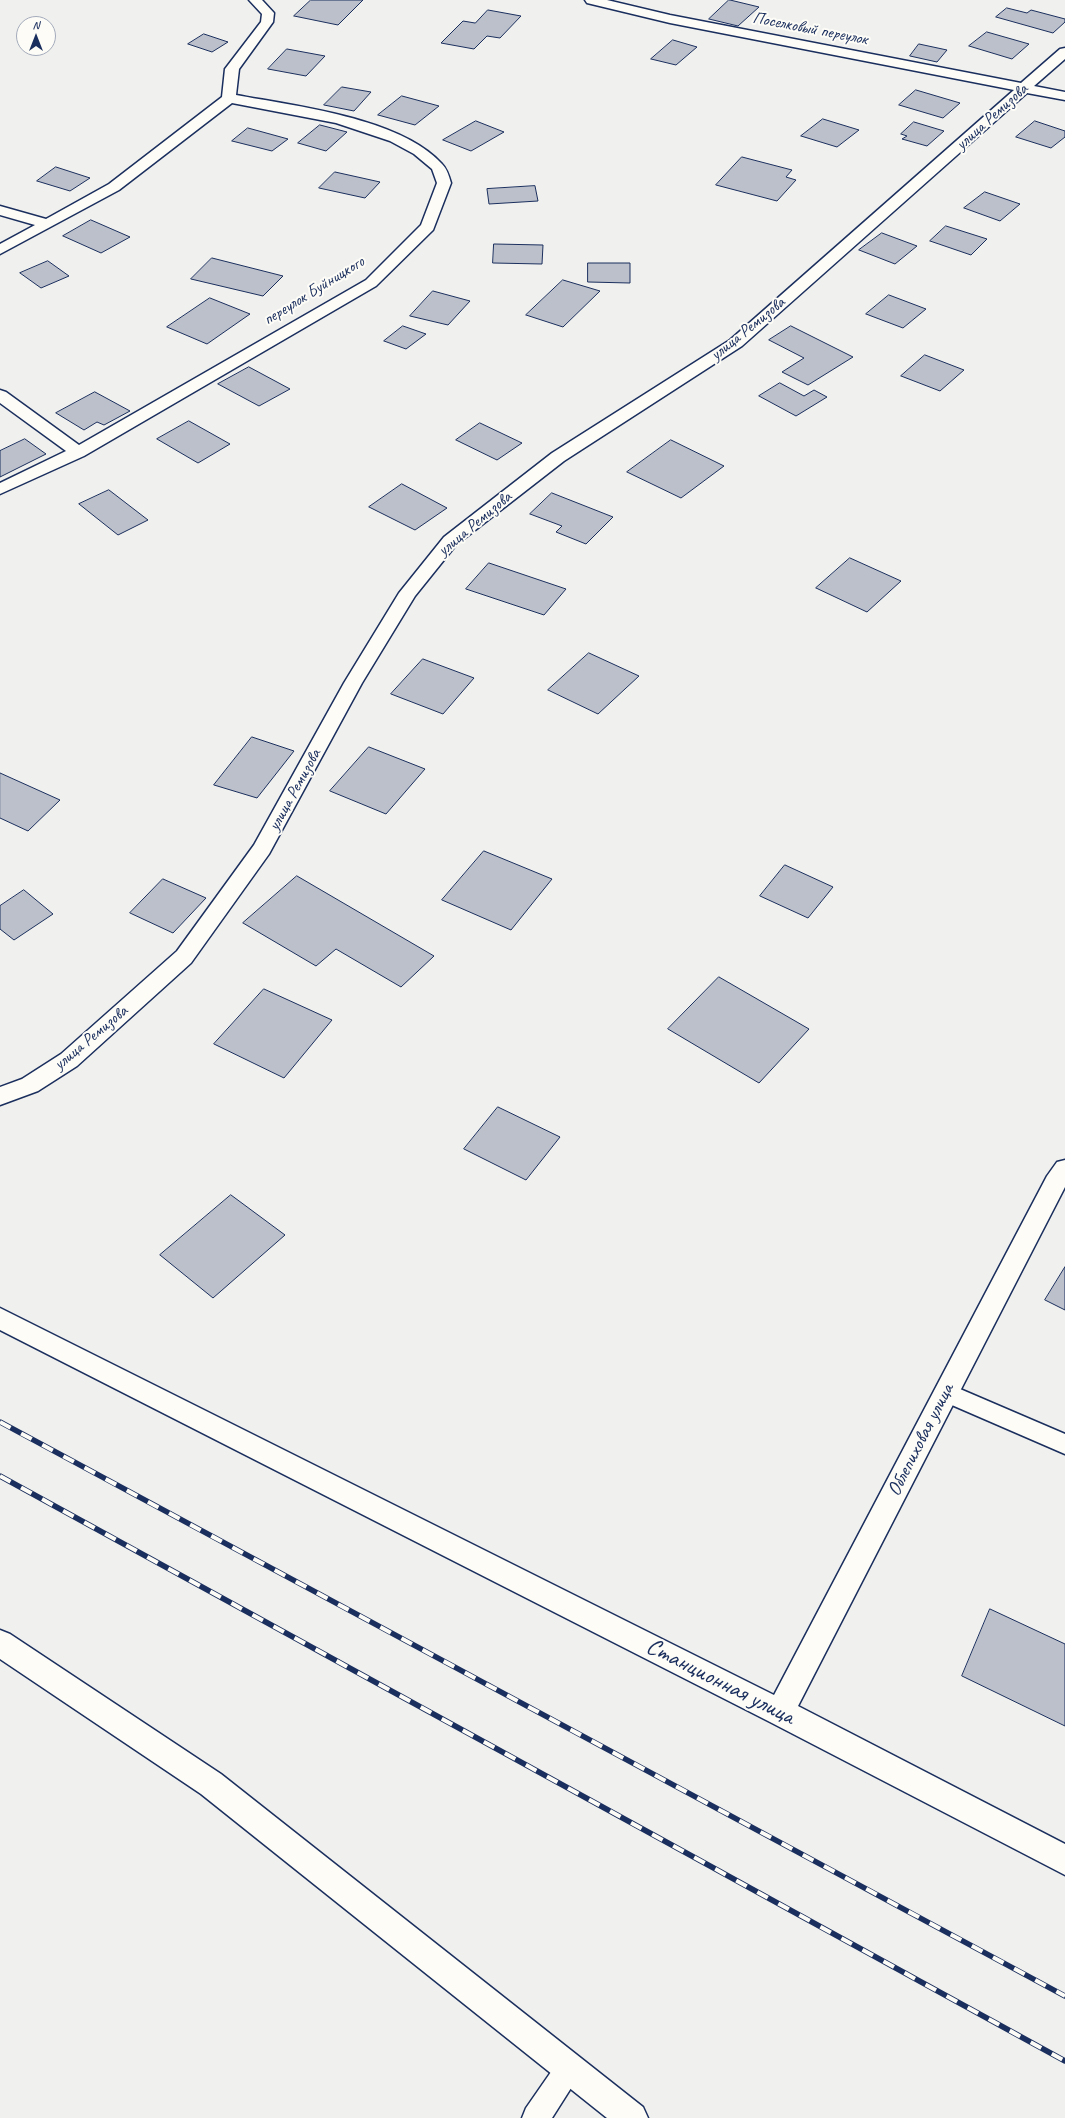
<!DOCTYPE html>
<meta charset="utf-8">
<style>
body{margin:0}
#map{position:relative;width:1065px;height:2118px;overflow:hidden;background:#f0f0ee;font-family:Caveat,sans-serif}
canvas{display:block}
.north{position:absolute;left:16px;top:16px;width:40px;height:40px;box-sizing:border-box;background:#fdfcf7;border:1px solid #a3aaba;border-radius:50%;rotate:0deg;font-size:11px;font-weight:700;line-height:16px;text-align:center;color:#1b2f5e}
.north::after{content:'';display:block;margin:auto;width:14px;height:18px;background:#1b2f5e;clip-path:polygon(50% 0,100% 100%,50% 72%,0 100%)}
</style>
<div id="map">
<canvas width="1065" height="2118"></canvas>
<div class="north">N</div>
</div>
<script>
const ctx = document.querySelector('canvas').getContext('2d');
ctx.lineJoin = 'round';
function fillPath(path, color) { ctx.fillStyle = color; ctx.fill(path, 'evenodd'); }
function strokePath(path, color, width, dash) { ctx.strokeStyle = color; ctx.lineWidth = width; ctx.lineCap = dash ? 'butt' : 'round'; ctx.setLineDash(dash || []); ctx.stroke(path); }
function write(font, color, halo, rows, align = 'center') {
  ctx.font = font + ' Caveat,sans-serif'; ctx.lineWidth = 4; ctx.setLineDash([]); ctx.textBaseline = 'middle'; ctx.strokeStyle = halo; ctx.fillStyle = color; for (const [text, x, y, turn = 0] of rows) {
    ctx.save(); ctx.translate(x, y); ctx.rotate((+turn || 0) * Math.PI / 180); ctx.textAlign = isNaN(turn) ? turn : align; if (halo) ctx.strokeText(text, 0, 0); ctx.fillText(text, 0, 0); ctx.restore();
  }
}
const building = new Path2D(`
 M311,0H363L338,25L294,16Z
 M729,0H730L759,7L738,26L709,19Z
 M1007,8L1027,13L1031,10L1065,19V22L1053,33L996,17Z
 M488,10L521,16L500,38L487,36L474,49L441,43L463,21L475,23Z
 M987,32L1029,44L1012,59L969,46Z
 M204,34L228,42L212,52L188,44Z
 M673,40L697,47L676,65L651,59Z
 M919,44L947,50L937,62L910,56Z
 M287,49L325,56L306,76L268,69Z
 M342,87L371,92L354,111L324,105Z
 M916,90L960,103L943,118L899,105Z
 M402,96L439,106L415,125L378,115Z
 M823,119L859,130L837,147L801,136Z
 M476,121L504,132L471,151L443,140Z
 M1035,121L1065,131V137L1051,148L1016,137Z
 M914,122L944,131L927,146L902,139L907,136L901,134Z
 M320,125L347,132L326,151L298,143Z
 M248,128L288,139L272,151L232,141Z
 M742,157L792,170L786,177L796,180L777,201L716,185Z
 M56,167L90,178L70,191L37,181Z
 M335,172L380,182L365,198L319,188Z
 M535,186L538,201L489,204L487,189Z
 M985,192L1020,204L1000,221L964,208Z
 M91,220L130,237L101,253L63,236Z
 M946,226L987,239L971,255L930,241Z
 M882,233L917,246L895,264L859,250Z
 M494,244L543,245L542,264L493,263Z
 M212,258L283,276L263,296L191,279Z
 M48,261L69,276L41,288L20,273Z
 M588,263H630V283L588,282Z
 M563,280L600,291L563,327L526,315Z
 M433,291L470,301L448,325L410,316Z
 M889,295L926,309L903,328L866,314Z
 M210,298L250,314L207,344L167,327Z
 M403,326L426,334L406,349L384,341Z
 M791,326L853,357L808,385L782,372L804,358L769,340Z
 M925,355L964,370L940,391L901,376Z
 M249,367L290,389L259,406L218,384Z
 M780,383L804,396L814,390L827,397L796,416L759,396Z
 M95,392L130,411L104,425L97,422L84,430L56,413Z
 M189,421L230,444L198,463L157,439Z
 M480,423L522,443L497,460L456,440Z
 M25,439L46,454L0,477V451Z
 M671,440L724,466L681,498L627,472Z
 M402,484L447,508L415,530L369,507Z
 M109,490L148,520L118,535L79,504Z
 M552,493L613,517L586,544L556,532L562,526L530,514Z
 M850,558L901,581L867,612L816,588Z
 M489,563L566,589L544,615L466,589Z
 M589,653L639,676L598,714L548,690Z
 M423,659L474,678L443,714L391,694Z
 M252,737L294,751L257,798L214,785Z
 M369,747L425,769L386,814L330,791Z
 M0,773L60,800L28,831L0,818Z
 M484,851L552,879L511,930L442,900Z
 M785,865L833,887L808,918L760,896Z
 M297,876L434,956L401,987L336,949L316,966L243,923Z
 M163,879L206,898L173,933L130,913Z
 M24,890L53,914L14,940L0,929V906Z
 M719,977L809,1029L759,1083L668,1029Z
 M264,989L332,1020L284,1078L214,1044Z
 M498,1107L560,1137L526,1180L464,1149Z
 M231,1195L285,1235L213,1298L160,1255Z
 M1065,1267V1310L1045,1300Z
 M990,1609L1065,1644V1726L962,1676Z`);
fillPath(building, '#bbc0ca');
strokePath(building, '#1b2f5e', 1);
const service = new Path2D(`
 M946,1383L1065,1434V1454L938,1399L935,1392L938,1385Z
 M569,2055L578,2059L582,2068L578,2077L552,2118H522L526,2108L560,2059Z`);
const minor = new Path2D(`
 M249,0H262L274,13L273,22L239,69L236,95C295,106 401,118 442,164C447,169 449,176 451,183L433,230L376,286L84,456L0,494V483L66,451L0,403V390L6,392L79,445L366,280L421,225L437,183L432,169L414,154L390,141L336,123L232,103L119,190L0,254V244L35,225L0,215V206L46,219L109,184L222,97L225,69L261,22L262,14Z
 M585,0H607L670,15L1021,83L1060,49L1065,48V59L1034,86L1065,92V100L1027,93L742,346L564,461L456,545L415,596L362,683L269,854L191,963L77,1066L38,1091L0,1105V1087L22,1079L61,1054L177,951L254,845L344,683L399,593L444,537L552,453L730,340L1014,90L670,23L587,3Z
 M1065,1160V1187L798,1706L1065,1844V1875L770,1722L0,1330V1308L774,1695L1047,1176L1057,1162Z
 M0,1630L10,1634L221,1774L643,2107L648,2118H607L201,1794L0,1659Z`);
strokePath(service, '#1b2f5e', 3);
strokePath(minor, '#1b2f5e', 3);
fillPath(service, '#fdfcf7');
fillPath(minor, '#fdfcf7');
const rail = new Path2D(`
 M0,1422L1065,1996
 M0,1476L1065,2061`);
strokePath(rail, '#1b2f5e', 5.5);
strokePath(rail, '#fdfcf7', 4, [12]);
write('17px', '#1b2f5e', '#fdfcf7', [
 ["Поселковый переулок",810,29,11],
 ["улица Ремизова",992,117,-42],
 ["переулок Буйницкого",314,291,-32],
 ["улица Ремизова",748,329,-39],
 ["улица Ремизова",475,524,-40],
 ["улица Ремизова",295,790,-61],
 ["улица Ремизова",91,1038,-40]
]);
write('20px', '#1b2f5e', '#fdfcf7', [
 ["Облепиховая улица",921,1440,-63]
]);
write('24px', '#1b2f5e', '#fdfcf7', [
 ["Станционная улица",720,1682,27]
]);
</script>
